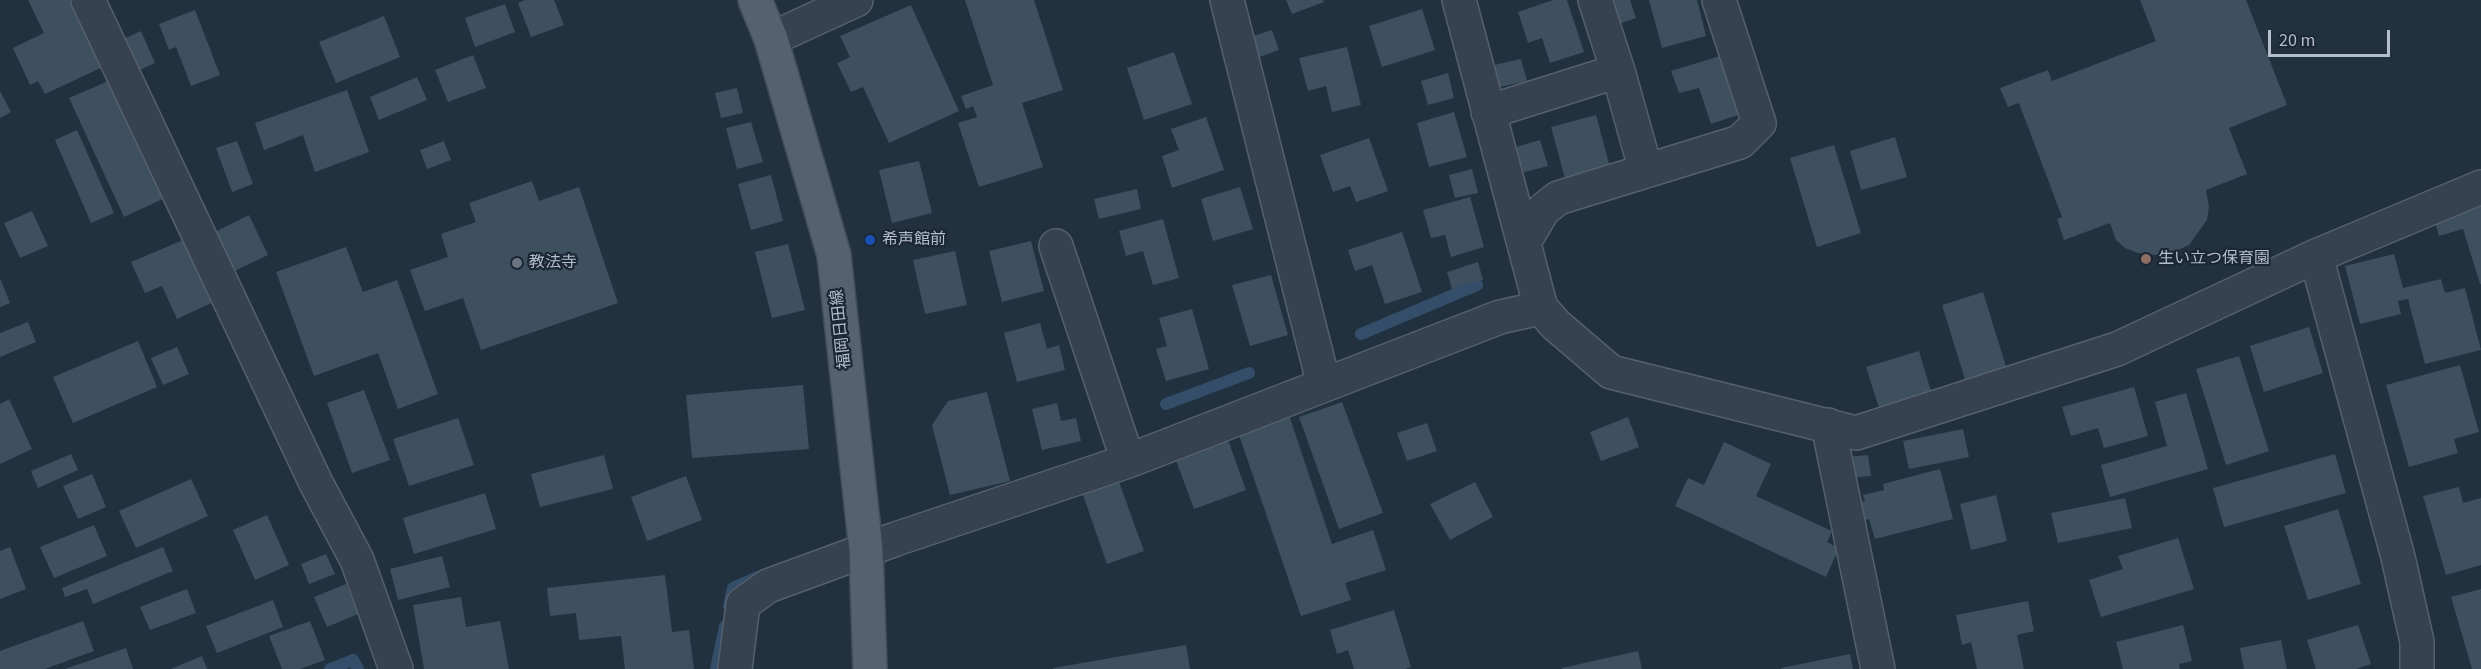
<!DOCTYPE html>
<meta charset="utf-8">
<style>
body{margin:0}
#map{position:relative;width:2481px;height:669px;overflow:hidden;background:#223140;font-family:"Source Sans 3",sans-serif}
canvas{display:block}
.scale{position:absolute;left:2268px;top:30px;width:122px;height:27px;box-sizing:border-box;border:3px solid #b3bdcb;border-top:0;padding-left:8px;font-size:18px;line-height:21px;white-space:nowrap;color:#b3bdcb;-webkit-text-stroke:4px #1c2735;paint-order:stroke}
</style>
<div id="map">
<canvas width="2481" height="669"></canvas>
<div class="scale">20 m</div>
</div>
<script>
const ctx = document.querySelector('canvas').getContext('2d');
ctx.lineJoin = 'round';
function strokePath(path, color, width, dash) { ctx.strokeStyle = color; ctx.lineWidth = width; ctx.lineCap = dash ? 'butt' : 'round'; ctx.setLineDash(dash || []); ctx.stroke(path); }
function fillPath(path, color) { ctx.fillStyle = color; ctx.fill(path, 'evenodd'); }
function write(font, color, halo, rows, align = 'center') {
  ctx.font = font + ' "Source Sans 3","Noto Sans JP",sans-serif'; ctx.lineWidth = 4.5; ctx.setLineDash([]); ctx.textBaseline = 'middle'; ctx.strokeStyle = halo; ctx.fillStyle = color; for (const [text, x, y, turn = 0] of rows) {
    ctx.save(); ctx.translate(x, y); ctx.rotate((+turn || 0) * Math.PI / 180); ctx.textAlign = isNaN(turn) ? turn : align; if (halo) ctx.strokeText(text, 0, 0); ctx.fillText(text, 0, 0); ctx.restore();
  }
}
strokePath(new Path2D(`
 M1361,334L1477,285
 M1166,404L1249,373
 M729,606L733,588L758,577
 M330,669L353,660L358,669
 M716,669L725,626`), '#344d69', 12);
fillPath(new Path2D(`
 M28,0H74L105,66L45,94L38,81L30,85L13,48L44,33Z
 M525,0H554L564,25L531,37L518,3Z
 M965,0H1034L1063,90L1022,103L1043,167L979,187L958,123L977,117L973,106L966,109L961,96L993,85Z
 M1286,0H1323L1324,2L1292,14Z
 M1553,0H1567L1584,52L1550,63L1542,38L1528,43L1518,12Z
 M1600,0H1630L1636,18L1610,27Z
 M1649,0H1697L1706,36L1662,48Z
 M2140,0H2246L2287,105L2229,128L2247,174L2206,190L2209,206L2207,220L2189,245L2165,256L2138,253L2125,248L2116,240L2110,223L2064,240L2057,219L2062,217L2019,103L2008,107L2000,88L2048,70L2052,81L2156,41Z
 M505,4L515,32L475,47L465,18Z
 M911,5L959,111L889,143L863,87L851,92L837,63L850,57L840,36Z
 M1422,9L1435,50L1382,67L1369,26Z
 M195,10L220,75L191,86L176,47L169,50L159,24Z
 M384,16L400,57L336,83L319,42Z
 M1272,30L1279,50L1251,60L1244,39Z
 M141,31L155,63L131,74L117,42Z
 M1347,47L1361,105L1332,112L1326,86L1308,91L1299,58Z
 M1174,52L1192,104L1144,120L1127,68Z
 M473,55L486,88L448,102L435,70Z
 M1723,55L1741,114L1711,124L1699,88L1679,93L1671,71Z
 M1521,59L1527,81L1500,87L1494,65Z
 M1448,73L1454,98L1428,105L1421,81Z
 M417,77L427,100L379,120L370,97Z
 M113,79L167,197L124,217L69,98Z
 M737,88L743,113L721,118L715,93Z
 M347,90L369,152L315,172L303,135L264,150L255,123Z
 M0,91L11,112L0,118Z
 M1454,112L1467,157L1429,167L1417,123Z
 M1596,115L1611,171L1566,182L1551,127Z
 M1206,117L1224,170L1172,188L1162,156L1179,150L1171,129Z
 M751,122L763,162L737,169L726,128Z
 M77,130L114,213L91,223L55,140Z
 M1895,137L1907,177L1861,190L1850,151Z
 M1369,138L1388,191L1356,202L1350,186L1333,192L1320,155Z
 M1540,140L1548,166L1521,173L1513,148Z
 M237,141L253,184L232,192L216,148Z
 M444,141L451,160L427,169L420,150Z
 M1834,145L1861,233L1817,247L1790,158Z
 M919,161L932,213L892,223L879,170Z
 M1472,169L1478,193L1455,198L1449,175Z
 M771,175L783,221L751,230L738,184Z
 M532,181L539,201L579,187L618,303L481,350L463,298L425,311L410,270L448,257L441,234L476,222L469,203Z
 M1240,187L1253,229L1213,241L1201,199Z
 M1137,189L1141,209L1099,219L1094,199Z
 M2481,196V284H2480L2463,229L2439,236L2432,211Z
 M1470,197L1484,247L1451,257L1445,235L1431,238L1423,210Z
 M32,211L48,246L20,258L4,223Z
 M249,215L268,255L230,273L211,234Z
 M1163,219L1179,278L1153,285L1143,251L1126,256L1119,231Z
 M1402,232L1422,292L1385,304L1372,265L1355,271L1348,250Z
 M183,240L211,303L177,319L162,286L145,293L131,262Z
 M1031,241L1044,291L1002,302L989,251Z
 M788,244L805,310L772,318L755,252Z
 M346,247L363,292L397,280L438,394L398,409L378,353L314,376L276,272Z
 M955,251L967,305L925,314L913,260Z
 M2394,254L2403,288L2441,279L2445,293L2465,288L2481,350L2425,364L2408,299L2398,301L2401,314L2360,324L2345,266Z
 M1478,262L1483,280L1452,289L1447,272Z
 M1271,275L1288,335L1250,346L1232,285Z
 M0,278L10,303L0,307Z
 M1983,292L2008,373L1967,386L1942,305Z
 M1192,309L1209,369L1166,381L1156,349L1167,346L1159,318Z
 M28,322L36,342L0,357V333Z
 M1040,323L1047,349L1059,345L1065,370L1017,382L1004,333Z
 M2309,327L2323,373L2264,392L2250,346Z
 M138,341L157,387L73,423L53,377Z
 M177,347L189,374L163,385L151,358Z
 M1919,351L1933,398L1881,414L1866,367Z
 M2239,356L2269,451L2226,465L2196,369Z
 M2460,365L2479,432L2454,439L2458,453L2409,467L2386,385Z
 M803,385L809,449L692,458L686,395Z
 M2134,387L2148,436L2104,448L2098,428L2071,436L2062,407Z
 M364,390L390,460L352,473L327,403Z
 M987,392L1010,481L950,495L932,425L948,401Z
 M2186,393L2208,469L2110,497L2101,465L2167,446L2155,402Z
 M9,399L32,449L0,464V404Z
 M1342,402L1383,513L1339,529L1299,417Z
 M1057,403L1061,421L1076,418L1081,441L1042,450L1032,409Z
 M1289,415L1332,544L1373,530L1386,570L1345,583L1351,600L1301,616L1238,432Z
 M1628,417L1639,447L1601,461L1590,432Z
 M458,418L474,465L409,486L393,439Z
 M1427,423L1437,451L1407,461L1397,433Z
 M1963,429L1969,457L1909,469L1903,441Z
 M1227,437L1246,490L1194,509L1174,455Z
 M1724,442L1771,464L1756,496L1832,531L1827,542L1839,548L1826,577L1675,506L1688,478L1704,485Z
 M71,454L78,470L38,488L31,471Z
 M2335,454L2346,493L2224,527L2213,488Z
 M604,455L613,489L540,507L531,474Z
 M1868,455L1871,476L1848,478L1846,457Z
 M1940,469L1953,519L1875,539L1869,519L1862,521L1857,503L1865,501L1863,495L1884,490L1883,484Z
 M92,474L106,507L78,519L63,486Z
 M686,476L702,520L647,541L631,497Z
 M191,479L208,516L136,548L119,511Z
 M1118,479L1144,551L1107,564L1082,492Z
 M1475,482L1493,517L1450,540L1430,504Z
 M2459,487L2463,503L2481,498V565L2446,575L2423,496Z
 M485,493L496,529L414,554L403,518Z
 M1996,495L2007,541L1971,550L1960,504Z
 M2125,498L2132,528L2058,543L2051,513Z
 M2338,509L2361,584L2308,600L2284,526Z
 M267,515L289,565L255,580L233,530Z
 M94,525L107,556L54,578L40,547Z
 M2178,538L2194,589L2101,617L2089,580L2123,569L2118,556Z
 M10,547L26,589L0,599V551Z
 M163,547L173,571L93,604L87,589L65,597L62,588Z
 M326,554L335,574L309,584L301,564Z
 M442,556L450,587L398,600L390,569Z
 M665,575L672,632L689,630L694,669H625L621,636L579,640L576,613L550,616L547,588Z
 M346,584L358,614L327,627L314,597Z
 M187,589L196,613L150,630L140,607Z
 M2481,589V669H2472L2451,597Z
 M461,597L466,627L500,621L509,669H424L413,605Z
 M273,600L283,627L217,653L206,626Z
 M2028,601L2034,631L2017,635L2024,669H1977L1971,642L1962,645L1956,615Z
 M1394,610L1411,667L1405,669H1354L1348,650L1337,654L1330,630Z
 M83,621L94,651L45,669H0V651Z
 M310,621L325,660L300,669H282L269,636Z
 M2183,625L2192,661L2179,664L2180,669H2123L2116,642Z
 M2358,625L2371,664L2356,669H2316L2307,640Z
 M2281,640L2287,669H2244L2240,648Z
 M1186,645L1190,669H1053V668Z
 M126,648L133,669H65Z
 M1638,651L1642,669H1562V668Z
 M1850,654L1853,669H1781V668Z
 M202,656L207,669H171Z`), '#3e4f60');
const minor = new Path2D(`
 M88,0L316,483L357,560L396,669
 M1227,0L1324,385
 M1459,0L1541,308
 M1595,0L1618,71L1646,171
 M771,39L856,0
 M1488,112L1618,71
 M1524,242L1543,210L1558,198L1740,142L1759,123L1719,0
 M1056,246L1128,461
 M2316,256L2398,557L2417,642V669
 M1828,425L1878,669
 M735,669L743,604L768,586L896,539L1128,461L1500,317L1541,308L1556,325L1611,372L1856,433L2117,349L2316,256L2481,187`);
const major = new Path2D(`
 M755,0L771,39L834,255L866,550L870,669`);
strokePath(minor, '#55606e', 36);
strokePath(major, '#434e5c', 36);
strokePath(minor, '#374250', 33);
strokePath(major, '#556170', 33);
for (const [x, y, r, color] of [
 [870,240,6,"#1a4fb4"],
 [2146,259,6,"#8d6e63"],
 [517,263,6,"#6b7280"]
]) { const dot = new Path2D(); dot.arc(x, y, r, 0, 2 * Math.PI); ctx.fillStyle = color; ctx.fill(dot); strokePath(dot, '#1c2735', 2); }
write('16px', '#b3bdcb', '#1c2735', [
 ["希声館前",882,240],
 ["生い立つ保育園",2158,259],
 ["教法寺",529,263]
], 'left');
write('16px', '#b3bdcb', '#1c2735', [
 ["福岡日田線",842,329,-96]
]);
</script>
